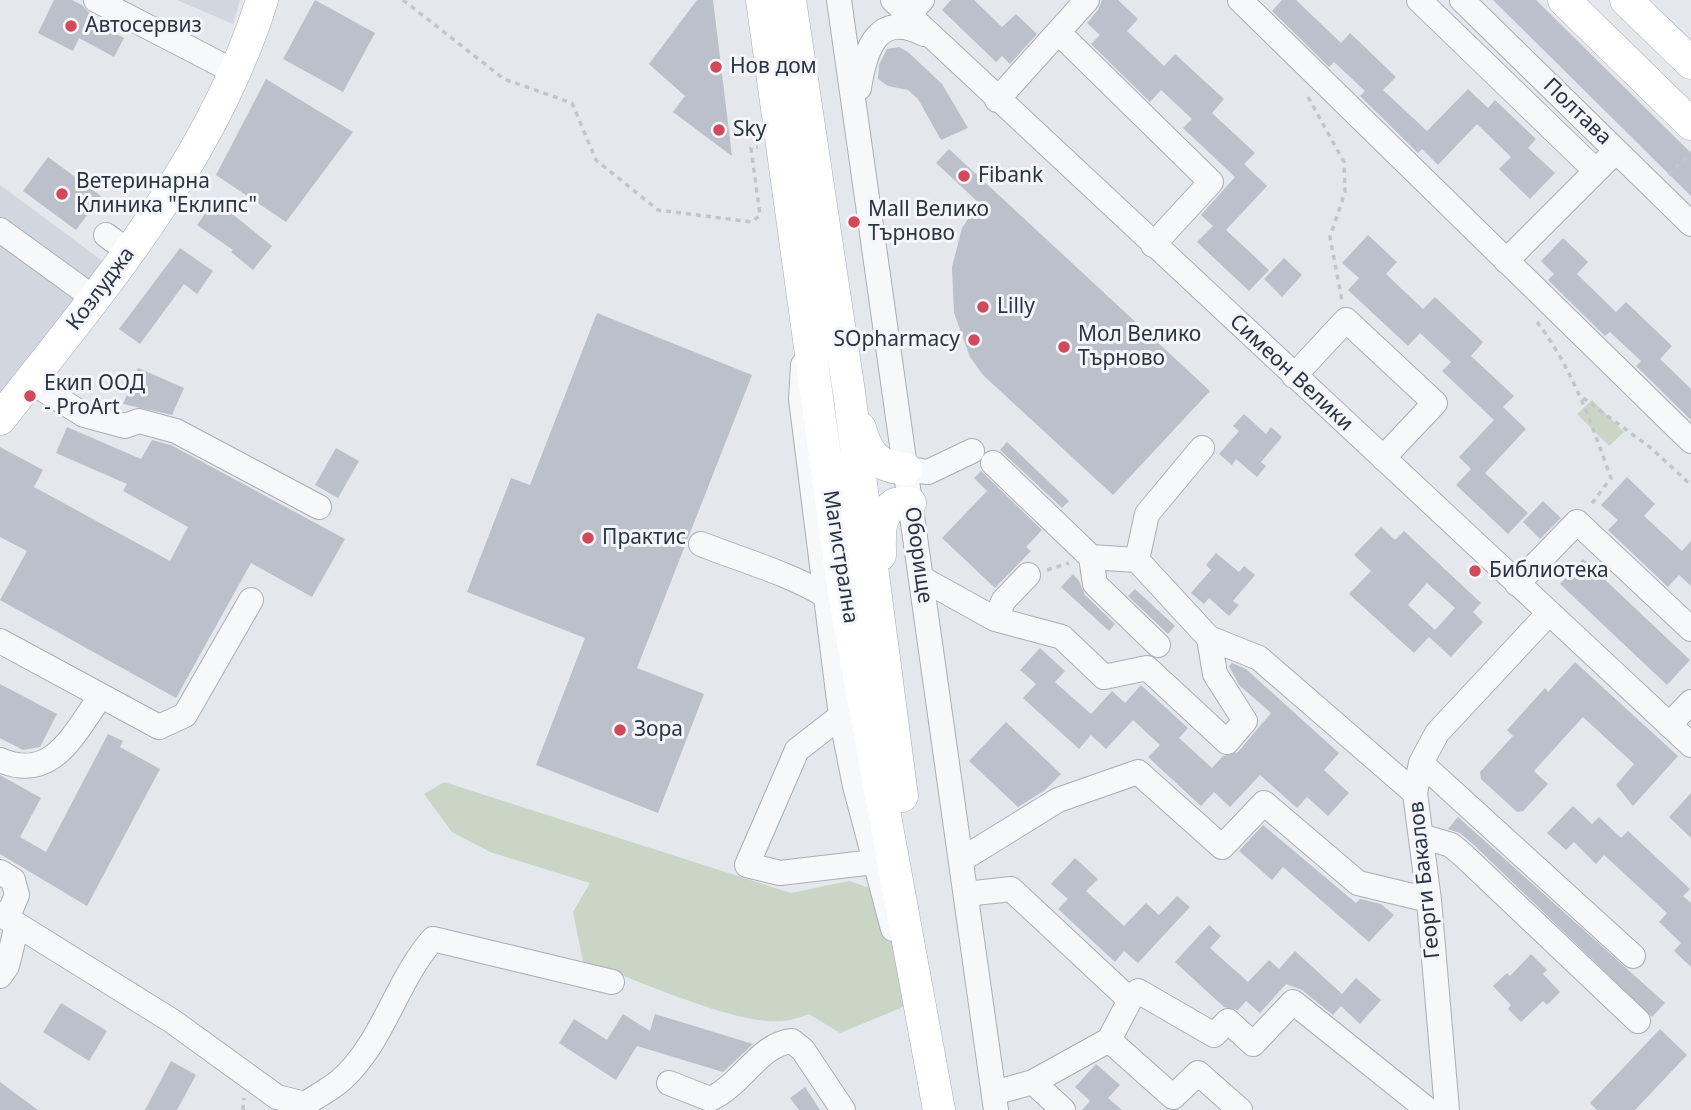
<!DOCTYPE html>
<meta charset="utf-8">
<style>
body{margin:0}
canvas{display:block;background:#e4e7ec}
</style>
<canvas width="1691" height="1110"></canvas>
<script>
const ctx = document.querySelector('canvas').getContext('2d');
ctx.lineJoin = 'round';
function fillPath(path, color) { ctx.fillStyle = color; ctx.fill(path, 'evenodd'); }
function strokePath(path, color, width, dash) { ctx.strokeStyle = color; ctx.lineWidth = width; ctx.lineCap = dash ? 'butt' : 'round'; ctx.setLineDash(dash || []); ctx.stroke(path); }
function write(font, color, halo, rows, align = 'center') {
  ctx.font = font + ' "Noto Sans",sans-serif'; ctx.lineWidth = 6; ctx.setLineDash([]); ctx.textBaseline = 'middle'; ctx.strokeStyle = halo; ctx.fillStyle = color; for (const [text, x, y, turn = 0] of rows) {
    ctx.save(); ctx.translate(x, y); ctx.rotate((+turn || 0) * Math.PI / 180); ctx.textAlign = isNaN(turn) ? turn : align; if (halo) ctx.strokeText(text, 0, 0); ctx.fillText(text, 0, 0); ctx.restore();
  }
}
fillPath(new Path2D(`
 M177,0H240L233,24Z
 M0,185L104,262L0,394Z`), '#d2d6de');
fillPath(new Path2D(`
 M1592,400L1624,432L1609,446L1577,414Z
 M444,782L791,893L849,881L870,888L885,903L908,1005L840,1033L809,1014C801,1017 792,1020 783,1021C735,1026 632,977 583,961L573,912L590,883L490,852L452,832L424,794Z`), '#c9d6c5');
fillPath(new Path2D(`
 M54,0H72L82,5L90,14L87,19L124,38L114,57L79,38L73,51L38,33Z
 M315,0L375,33L343,92L283,59Z
 M697,0H713L732,156L673,112L685,96L649,64Z
 M951,0H974L1002,27L1016,14L1037,34L1010,64L1002,56L996,62L942,10Z
 M1102,0H1118L1138,19L1127,31L1164,66L1175,54L1224,99L1212,113L1255,153L1244,164L1267,186L1226,230L1269,270L1249,291L1197,242L1213,226L1201,215L1235,177L1183,128L1192,119L1161,90L1150,102L1091,44L1100,35L1087,23L1098,10Z
 M1282,0H1296L1341,43L1350,33L1396,77L1383,90L1427,131L1468,89L1488,108L1495,100L1536,139L1528,148L1555,173L1530,199L1499,169L1511,157L1477,124L1438,165L1422,149L1418,153L1360,96L1365,91L1334,62L1329,67L1272,11Z
 M1493,0H1536L1691,153V196Z
 M899,47L908,52L942,84L968,128L941,140L918,99L908,90L888,86L878,79L879,65L887,49Z
 M266,79L353,132L286,222L216,175Z
 M949,149L1210,391L1113,495L983,375L970,357L954,313L952,267L962,228L979,203L936,163Z
 M48,157L101,196L76,230L23,191Z
 M215,200L272,246L253,270L231,252L233,250L197,225Z
 M1368,235L1397,262L1386,274L1423,309L1435,297L1483,342L1471,356L1514,396L1503,407L1526,429L1485,473L1528,513L1508,534L1456,485L1471,469L1459,457L1494,420L1442,371L1451,362L1420,333L1408,346L1348,290L1359,278L1342,263Z
 M1563,238L1588,262L1577,274L1616,312L1626,302L1672,346L1660,359L1691,389V420L1636,366L1641,361L1610,332L1605,336L1548,280L1554,274L1541,261Z
 M180,248L213,271L197,294L184,284L140,344L119,329Z
 M1284,258L1302,275L1282,297L1264,279Z
 M597,313L752,375L637,668L704,694L658,813L536,765L585,638L467,592L511,478L530,485Z
 M138,368L184,388L172,415L123,404Z
 M1244,414L1266,434L1271,427L1282,437L1261,462L1266,466L1257,477L1236,459L1232,465L1219,454L1239,431L1233,426Z
 M67,427L141,459L152,440L171,445L345,539L312,597L251,563L176,698L0,600L27,551L0,537V447L43,470L34,487L170,561L188,527L123,491L127,484L56,453Z
 M1007,442L1069,501L1062,508L1000,450Z
 M336,448L359,461L338,498L315,485Z
 M981,471L1042,530L1026,547L1031,551L995,588L942,538L987,491L974,478Z
 M1627,477L1655,504L1644,516L1682,551L1691,541V586L1679,575L1668,587L1608,530L1618,520L1601,505Z
 M1543,501L1561,518L1540,539L1523,522Z
 M1381,527L1395,540L1404,531L1481,603L1473,612L1483,622L1451,657L1429,637L1414,653L1349,594L1371,571L1354,555ZM1427,583L1455,608L1435,630L1408,605Z
 M1216,553L1239,572L1244,566L1255,575L1233,601L1239,605L1229,616L1209,598L1204,604L1191,593L1211,570L1206,565Z
 M1583,559L1690,660L1667,685L1560,584Z
 M1073,574L1079,581L1085,595L1115,624L1109,631L1061,587Z
 M1135,589L1175,626L1168,634L1128,596Z
 M1040,648L1065,671L1055,682L1091,714L1112,691L1125,703L1141,685L1188,728L1179,738L1212,768L1223,756L1238,752L1271,713L1239,685L1229,666L1232,663L1246,669L1339,753L1324,770L1349,793L1328,816L1307,797L1297,808L1260,775L1230,807L1214,792L1201,806L1148,757L1160,745L1133,720L1106,749L1091,735L1079,749L1023,698L1036,684L1020,670Z
 M1575,662L1678,756L1633,806L1616,785L1634,764L1583,717L1534,771L1548,784L1523,811L1517,812L1481,779L1480,772L1513,736L1507,730L1545,688L1548,692Z
 M0,684L57,714L40,747L23,750L0,738Z
 M1006,722L1061,774L1045,790L1018,807L969,761Z
 M108,734L123,741L120,747L160,769L87,906L0,854V775L41,798L20,837L46,852Z
 M1691,793V838L1669,817Z
 M1573,806L1592,824L1599,817L1621,838L1628,831L1690,889L1683,896L1691,903V967L1674,951L1681,943L1659,922L1667,913L1604,855L1596,864L1574,842L1566,850L1547,833Z
 M1458,817L1665,1003L1652,1017L1474,845L1460,833L1448,829Z
 M1263,825L1356,903L1360,899L1381,904L1394,915L1369,942L1283,867L1272,880L1239,851Z
 M1075,858L1098,879L1086,891L1124,926L1146,903L1159,915L1177,896L1190,907L1138,963L1124,951L1115,962L1058,909L1068,899L1051,884Z
 M1209,925L1221,936L1210,948L1248,982L1269,960L1279,969L1295,951L1342,994L1356,978L1381,1000L1360,1024L1341,1006L1333,1015L1302,990L1286,984L1260,1013L1246,1001L1238,1010L1224,1007L1175,962Z
 M1531,954L1547,970L1543,974L1560,992L1547,1005L1543,1001L1521,1022L1508,1009L1511,1005L1493,986L1507,973L1510,976Z
 M61,1003L107,1031L89,1061L43,1032Z
 M623,1014L650,1031L655,1014L753,1044L723,1072L637,1046L616,1080L559,1043L574,1019L607,1040Z
 M1660,1029L1687,1055L1635,1110H1597L1590,1103Z
 M171,1061L196,1075L177,1110H145Z
 M1096,1064L1120,1085L1108,1098L1122,1110H1082L1090,1101L1075,1087Z
 M0,1082L38,1110H0Z
 M805,1087L820,1110H799L790,1098Z`), '#bbc0ca');
const minor = new Path2D(`
 M96,0L235,72
 M839,0L996,1110
 M893,0L1691,745
 M1240,0L1691,441
 M1419,0L1596,171
 M1462,0L1691,224
 M907,16L922,0
 M1059,33L1211,182L1153,245
 M859,88C865,50 877,10 924,34
 M997,100L1087,0
 M0,230L95,299
 M106,235L130,253
 M1506,261L1607,160
 M803,365L801,399L841,716L855,786L893,929
 M1294,376L1346,320L1435,403L1383,458
 M30,381L84,415L125,426L139,421L176,431L319,507
 M1202,448L1147,514L1137,560L1209,638L1259,658L1415,793
 M993,463L1091,557L1137,560
 M906,469L928,472L972,451
 M701,544C741,560 791,574 826,596
 M1091,557L1095,584L1158,645
 M921,578L995,619L1062,637L1104,677L1147,668L1227,742L1245,721L1215,674L1209,638
 M1517,584L1577,522L1691,629
 M995,619L1004,600L1028,575
 M0,641L159,727L185,715L251,600
 M841,716L797,750L747,865L780,873L874,862
 M1669,725L1691,702
 M0,760C53,783 74,733 101,696
 M1421,763L1633,956
 M1421,836L1451,845L1464,856L1638,1021
 M961,860L1058,800L1138,772L1222,847L1264,803L1358,883L1429,900
 M0,872L13,880L17,895L7,918
 M966,894L1011,889L1130,1000L1138,991L1214,1035L1228,1021L1253,1044L1293,1002L1428,1110
 M0,914L172,1021L277,1097L305,1104C317,1096 331,1089 341,1080C383,1043 396,981 433,939L612,982
 M0,976L7,966L17,925
 M1109,1040L1130,1000
 M1033,1082L1109,1040L1173,1097L1198,1073L1240,1110
 M669,1083L710,1099C742,1085 759,1044 792,1041L803,1050L843,1110
 M994,1093L1033,1082L1063,1110
 M1447,1110L1429,900L1415,793L1421,763L1437,733L1549,613`);
const major = new Path2D(`
 M762,0L844,593L939,1110
 M790,0L849,392L902,796
 M1564,0L1691,124
 M1626,0L1691,63
 M0,419C102,289 212,161 262,0
 M860,428C867,454 877,467 906,469
 M880,555C880,536 877,516 895,504L910,503`);
strokePath(minor, '#a9aeb7', 26);
strokePath(major, '#a3abb8', 33);
strokePath(new Path2D(`
 M403,0L504,79L572,103L596,160L658,210L752,222L760,215L751,148L758,147
 M1308,97L1344,162L1345,192L1330,237L1342,301
 M1669,175L1691,152
 M1537,322C1573,369 1591,423 1611,478L1590,506
 M1583,398L1651,448L1691,485
 M1047,570L1069,563
 M243,1110L244,1098`), '#c2c5cb', 3.5, [5, 5]);
strokePath(minor, '#f7f8fa', 24);
strokePath(major, '#fff', 32);
for (const [x, y, r, color] of [
 [71,26,7,"#d1495b"],
 [716,67,7,"#d1495b"],
 [719,130,7,"#d1495b"],
 [964,176,7,"#d1495b"],
 [62,194,7,"#d1495b"],
 [854,222,7,"#d1495b"],
 [983,307,7,"#d1495b"],
 [974,340,7,"#d1495b"],
 [1064,347,7,"#d1495b"],
 [30,396,7,"#d1495b"],
 [588,538,7,"#d1495b"],
 [1475,571,7,"#d1495b"],
 [620,730,7,"#d1495b"]
]) { const dot = new Path2D(); dot.arc(x, y, r, 0, 2 * Math.PI); ctx.fillStyle = color; ctx.fill(dot); strokePath(dot, '#f4f6f9', 2.5); }
write('21px', '#2b3445', '#f4f6f9', [
 ["Автосервиз",85,26],
 ["Нов дом",730,67],
 ["Sky",733,130],
 ["Fibank",978,176],
 ["Ветеринарна",76,182],
 ["Клиника \"Еклипс\"",76,206],
 ["Mall Велико",868,210],
 ["Търново",868,234],
 ["Lilly",997,307],
 ["Мол Велико",1078,335],
 ["Търново",1078,359],
 ["SOpharmacy",960,340,"right"],
 ["Екип ООД",44,384],
 ["- ProArt",44,408],
 ["Практис",602,538],
 ["Библиотека",1489,571],
 ["Зора",634,730]
], 'left');
write('21px', '#2b3445', '#f4f6f9', [
 ["Полтава",1577,112,44],
 ["Козлуджа",101,289,-53],
 ["Симеон Велики",1291,373,43],
 ["Оборище",918,555,82],
 ["Магистрална",840,557,81],
 ["Георги Бакалов",1425,880,-96]
]);
</script>
